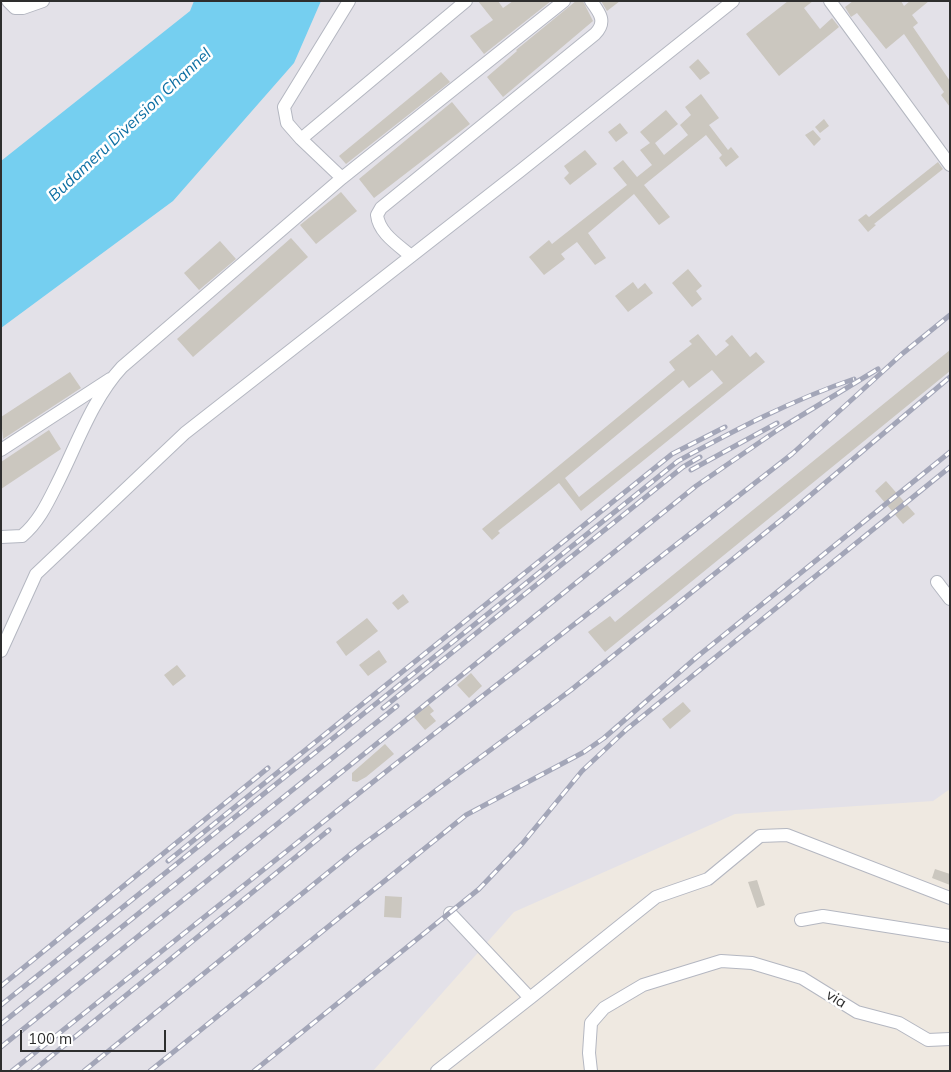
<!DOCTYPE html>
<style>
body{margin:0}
#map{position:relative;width:951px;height:1072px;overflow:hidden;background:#efe9e1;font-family:Mulish,sans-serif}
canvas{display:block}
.frame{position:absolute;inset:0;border:2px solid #2e2e2e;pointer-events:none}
.scale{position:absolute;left:20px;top:1030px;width:146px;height:22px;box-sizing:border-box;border:2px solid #2e2e2e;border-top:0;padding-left:6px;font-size:15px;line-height:18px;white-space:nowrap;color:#2e2e2e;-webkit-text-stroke:4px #fff;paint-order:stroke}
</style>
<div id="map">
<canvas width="951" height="1072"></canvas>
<div class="frame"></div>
<div class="scale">100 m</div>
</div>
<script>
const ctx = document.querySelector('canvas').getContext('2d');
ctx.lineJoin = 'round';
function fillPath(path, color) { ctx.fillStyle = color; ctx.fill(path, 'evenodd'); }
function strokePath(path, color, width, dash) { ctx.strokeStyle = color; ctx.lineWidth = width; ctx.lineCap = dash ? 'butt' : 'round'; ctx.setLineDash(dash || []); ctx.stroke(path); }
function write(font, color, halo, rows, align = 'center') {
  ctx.font = font + ' Mulish,sans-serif'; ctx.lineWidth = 5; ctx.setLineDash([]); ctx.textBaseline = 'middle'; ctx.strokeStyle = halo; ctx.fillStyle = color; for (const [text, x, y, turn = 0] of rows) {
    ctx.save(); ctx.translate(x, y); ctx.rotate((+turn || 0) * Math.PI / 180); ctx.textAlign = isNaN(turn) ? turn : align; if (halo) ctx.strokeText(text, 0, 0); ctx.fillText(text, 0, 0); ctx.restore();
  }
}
fillPath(new Path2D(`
 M1,1H950V789L933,801L735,814L514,912L373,1071H1Z`), '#e3e1e8');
fillPath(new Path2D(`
 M194,1H321L294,63L173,201L1,328V161L190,11Z`), '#75cff0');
fillPath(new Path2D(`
 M478,1H498L503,8L513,1H551L484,54L470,36L493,20Z
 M576,1H583L593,21L503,97L487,77L517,51L516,50Z
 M601,1H620L607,11Z
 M788,1H813L804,8L820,29L832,18L839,27L779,76L746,34Z
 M853,1H901L904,6L910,1H929L912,15L918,23L913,27L950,81V107L941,95L944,92L904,34L886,49L857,13L851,17L845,7Z
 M698,59L710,73L700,80L689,67Z
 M441,72L450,82L346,164L339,156Z
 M701,94L719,118L709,125L728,150L731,147L739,157L726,167L719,158L722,155L706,135L644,185L670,217L659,225L634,194L588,233L606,258L595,265L577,242L561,254L565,259L544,275L529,257L549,240L552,244L627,185L613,168L623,160L637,177L652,165L640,150L650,143L640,132L666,110L678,124L655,143L664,155L688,135L680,125L691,115L685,107Z
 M452,102L470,124L374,198L359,179Z
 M824,119L829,126L820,133L815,127Z
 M620,123L628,133L616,142L608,132Z
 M813,130L821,139L814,146L805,135Z
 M585,150L597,164L570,185L564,178L569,173L564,166Z
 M938,162L943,169L874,224L876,225L868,232L858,220L866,214L869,217Z
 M341,192L357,211L316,244L300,225Z
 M291,238L308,257L193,357L177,339Z
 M220,241L236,259L199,290L184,273Z
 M688,269L702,286L696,291L702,299L692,307L672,283Z
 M633,282L638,289L645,283L653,293L628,312L615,296Z
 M698,334L716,356L729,345L725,341L732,335L750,357L756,352L765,362L581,511L559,483L498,531L500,533L492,540L482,529L675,370L669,362L692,344L689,341ZM712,370L723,383L579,497L565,478L683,380L689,388Z
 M950,350V371L605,652L593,638L588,632L610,616L615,622Z
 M70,372L81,388L3,439L1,417Z
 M49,430L61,449L1,489V462Z
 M886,481L915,514L903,524L875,491Z
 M403,594L409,602L398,610L392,603Z
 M367,618L378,631L346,656L336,642Z
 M379,650L387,662L368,676L359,665Z
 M177,665L186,676L173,686L164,675Z
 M471,673L482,686L469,698L457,685Z
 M683,702L691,711L670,729L662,719Z
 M428,704L434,711L430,714L436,721L425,730L413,716Z
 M385,744L394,754L366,777L357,782L352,781V773Z
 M935,869L950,874V885L932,878Z
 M757,880L765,905L757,908L748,882Z
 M385,896L402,897L401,918L384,917Z`), '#cbc7bf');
const minor = new Path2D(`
 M8,1L15,8H23L43,1
 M349,1L284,107L287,123L301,139L342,178L564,1
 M830,1L950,165
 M301,139L466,1
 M411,256C397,244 379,233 377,215L381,208L595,34C607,22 600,13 591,1
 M1,450L110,379
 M1,537L22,536C39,522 48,502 58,482C77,444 93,398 122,367L342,178
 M937,582L950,599
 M1,651L36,574L185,433L520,171L733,1
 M450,913L530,998L656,897L708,879L760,836L787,835L950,898
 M801,920L823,916L950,936
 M437,1071L530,998
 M591,1071L589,1053L591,1023L604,1008L643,985L721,961L752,963L802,978L857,1012L899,1023L928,1040L950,1039`);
strokePath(minor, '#b4b7c1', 14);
strokePath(minor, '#fff', 12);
const rail = new Path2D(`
 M691,470L777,423
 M383,708L683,467L700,457
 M168,861L672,454L725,427
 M1,986L268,768
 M1,1005L678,461C735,430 792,400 854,379
 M1,1024L397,706
 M1,1047L696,486L779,429L878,369
 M12,1071L393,766L792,454L902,354L950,315
 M33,1071L329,830
 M84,1071L357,849L571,690L786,516L950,377
 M150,1071L466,815L584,752L604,738L698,656L950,452
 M254,1071L479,889L522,844L582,771L627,729L950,467`);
strokePath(rail, '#a3a6b8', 5);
strokePath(rail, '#fff', 3, [9]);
write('15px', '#2e2e2e', '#fff', [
 ["via",836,999,32]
]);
write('italic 16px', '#0d6fa3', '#fff', [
 ["Budameru Diversion Channel",130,125,-43]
]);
</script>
